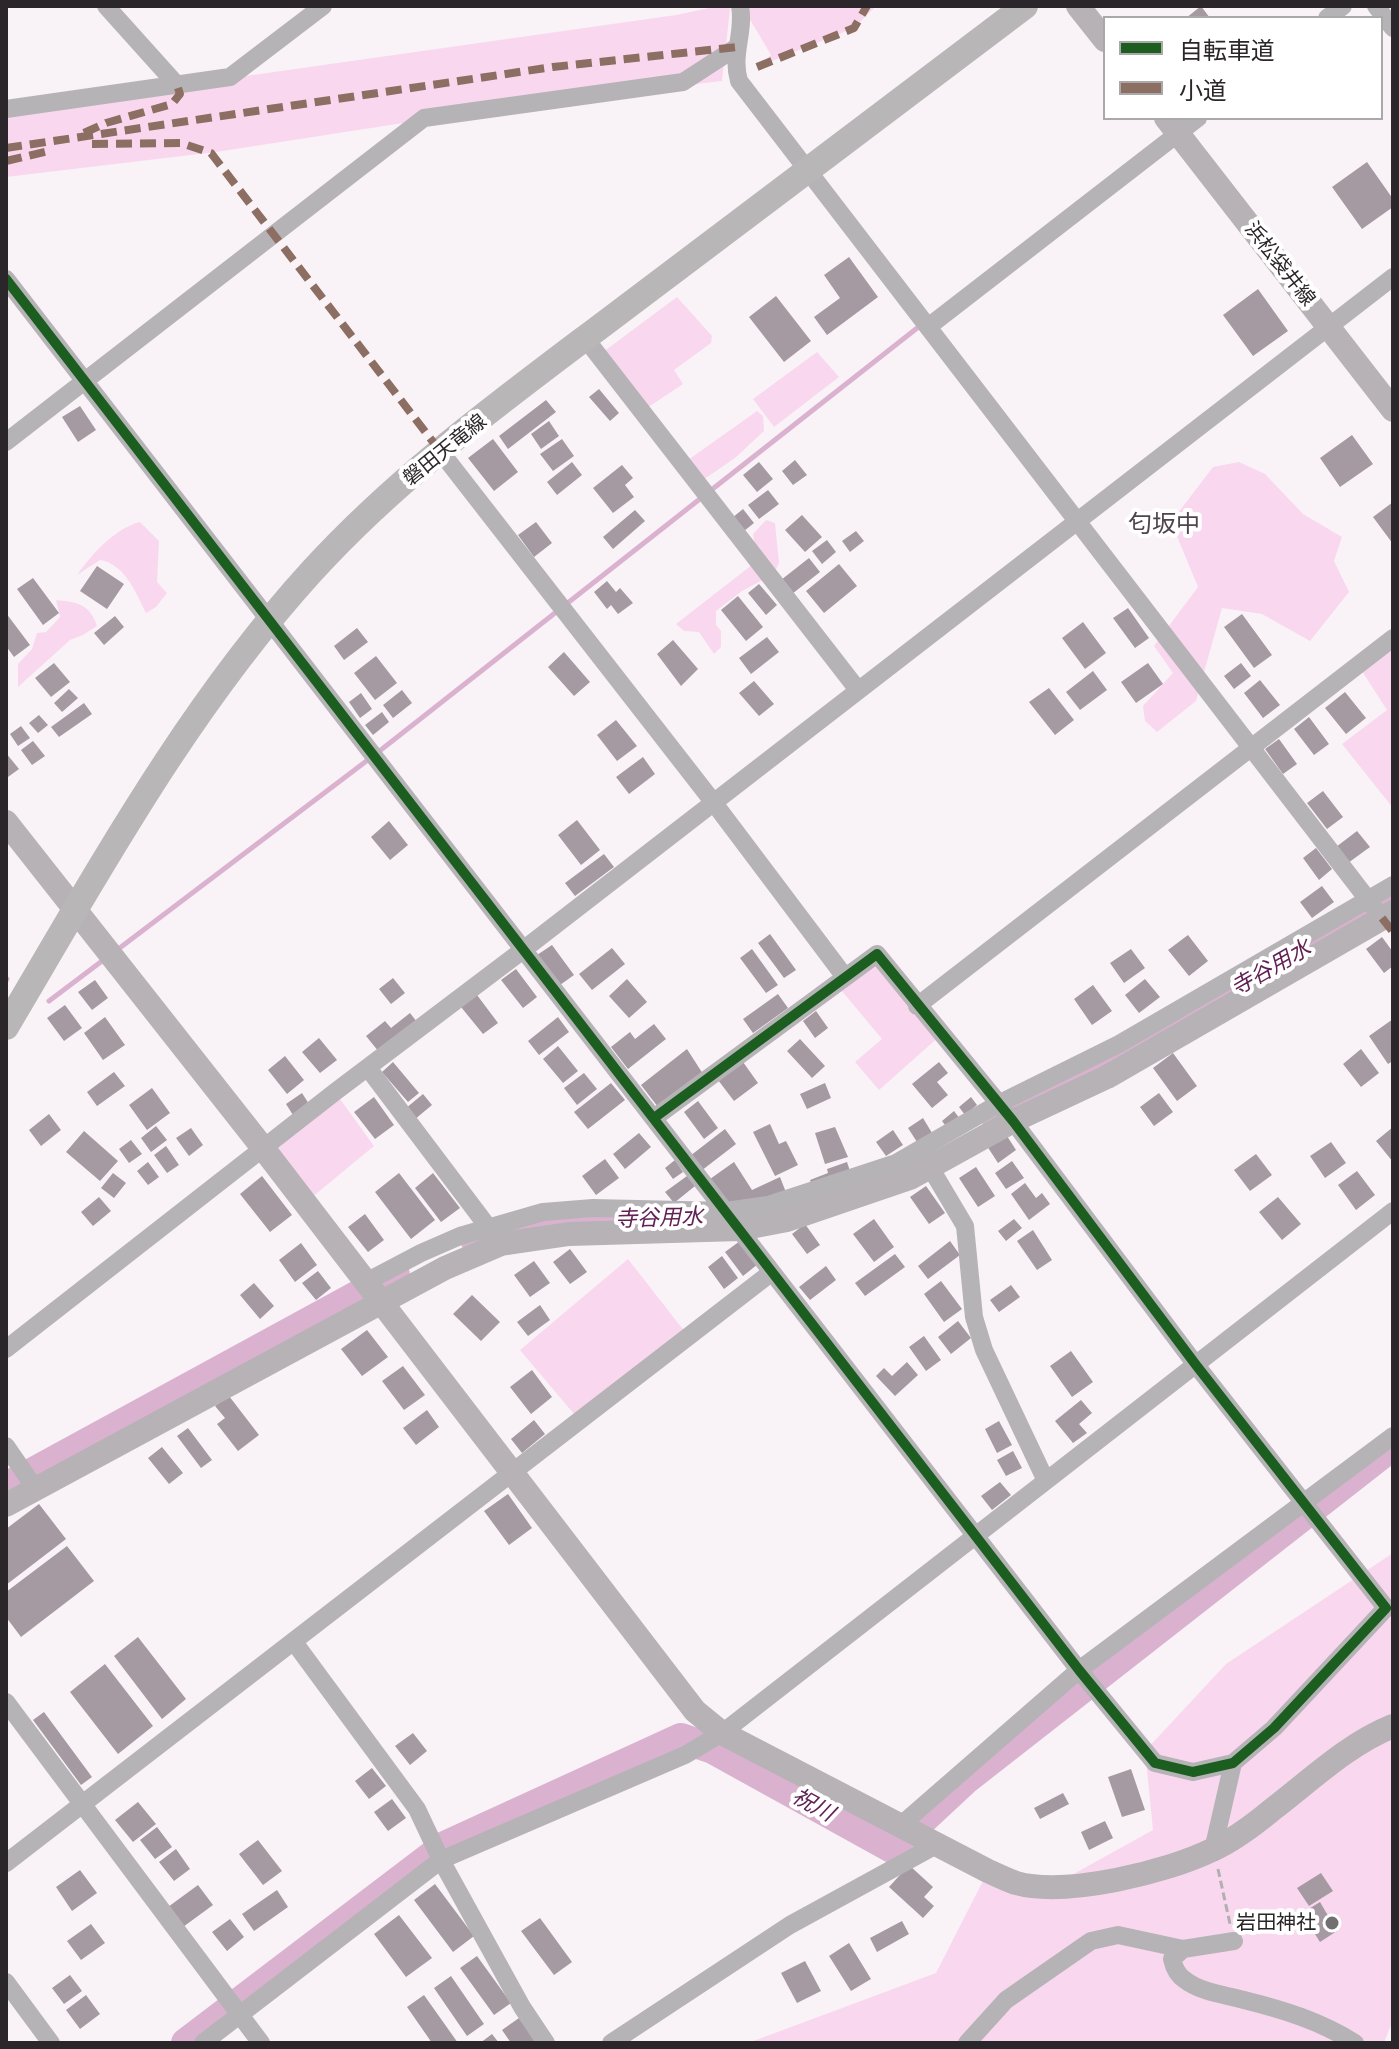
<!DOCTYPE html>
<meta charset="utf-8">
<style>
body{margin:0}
#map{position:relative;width:1399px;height:2049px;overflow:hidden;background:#f9f3f7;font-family:"Asap Condensed","Noto Sans JP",sans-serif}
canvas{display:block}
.frame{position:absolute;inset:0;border:8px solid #2b2629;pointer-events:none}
.legend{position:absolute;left:1103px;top:16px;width:280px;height:104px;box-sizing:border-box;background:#fff;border:2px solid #aaa8a9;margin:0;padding:10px 14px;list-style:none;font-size:24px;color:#2b2629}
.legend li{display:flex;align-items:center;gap:16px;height:40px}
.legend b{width:40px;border:2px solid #aaa8a9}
</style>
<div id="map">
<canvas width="1399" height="2049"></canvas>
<div class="frame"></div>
<ul class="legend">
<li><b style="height:10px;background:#1b5e20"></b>自転車道</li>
<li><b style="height:10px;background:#8d6e63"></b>小道</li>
</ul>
</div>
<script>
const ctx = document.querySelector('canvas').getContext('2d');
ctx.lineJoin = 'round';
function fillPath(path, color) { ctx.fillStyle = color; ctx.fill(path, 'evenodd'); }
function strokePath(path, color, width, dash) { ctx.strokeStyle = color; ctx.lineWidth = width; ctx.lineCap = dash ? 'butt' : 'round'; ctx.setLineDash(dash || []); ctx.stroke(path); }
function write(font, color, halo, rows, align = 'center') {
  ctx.font = font + ' "Asap Condensed","Noto Sans JP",sans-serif'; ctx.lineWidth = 8; ctx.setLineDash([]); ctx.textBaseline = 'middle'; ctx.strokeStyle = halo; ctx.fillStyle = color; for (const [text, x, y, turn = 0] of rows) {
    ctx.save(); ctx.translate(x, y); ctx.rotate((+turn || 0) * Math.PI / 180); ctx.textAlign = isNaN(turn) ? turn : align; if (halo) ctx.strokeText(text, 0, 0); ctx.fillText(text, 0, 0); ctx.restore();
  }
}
fillPath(new Path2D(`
 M718,6H729L730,9L722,81L526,104L216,152L6,177V110L676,15Z
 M742,6H876L854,28L757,67L771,55Z
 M677,297L712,336L711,343L674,370L683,384L647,408L603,352Z
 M817,352L839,377L774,427L753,399Z
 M757,411L763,416L764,431L735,458L703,480L688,460Z
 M1239,462L1265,474L1303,514L1342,537L1334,561L1349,592L1310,641L1262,614L1222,608L1196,701L1157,732L1145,721L1143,706L1173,673L1154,646L1198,587L1171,522L1213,467Z
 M766,520L775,523L779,563L774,574L742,591L716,611V625L721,631V647L714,654L699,632L684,631L676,624L757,561L753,534Z
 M140,522L159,541L157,582L167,593L156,607L146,613C136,593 125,564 100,560L77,575C91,555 115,528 140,522Z
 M56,600C77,602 90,604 97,626L83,635L70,640L18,687V664L32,649L37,633L46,632L60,617Z
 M1393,638V808L1342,744L1387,710L1358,665Z
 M877,954L941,1035L879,1090L855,1062L882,1039L836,984Z
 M335,1092L374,1146L305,1203L263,1148Z
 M628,1259L685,1332L579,1420L520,1350Z
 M1393,1553V2020L1384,2043H748L936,1973L988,1871L1050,1887L1153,1830L1145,1751L1226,1664Z`), '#f9d8ef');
strokePath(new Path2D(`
 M117,950L377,753L921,325
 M6,981L7,979
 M49,1001L106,958`), '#dab2cf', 5);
strokePath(new Path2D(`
 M996,1117L1128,1051L1393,898
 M475,1239L559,1221L709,1220
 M6,1487L395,1275
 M186,2043L445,1846L681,1738L713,1749L892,1848L965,1780L1382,1454`), '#dab2cf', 30);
fillPath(new Path2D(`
 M1201,6L1210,18H1186Z
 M1367,162L1393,199V207L1362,229L1332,187Z
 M849,257L878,297L827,335L814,317L840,298L824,275Z
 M1258,289L1288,331L1253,356L1223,315Z
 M776,296L811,341L784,362L749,317Z
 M599,389L619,413L610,421L589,397Z
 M546,400L556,412L508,449L499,436Z
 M80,406L96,430L78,442L62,417Z
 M549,421L559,436L541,449L531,434Z
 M1352,435L1373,464L1340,487L1320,458Z
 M493,439L518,472L494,491L468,458Z
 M562,439L574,456L553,471L540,454Z
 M795,460L807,475L793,485L782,471Z
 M572,462L582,475L557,495L547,482Z
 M759,462L773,479L757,492L743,475Z
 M622,465L633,478L625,485L634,497L613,513L593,488Z
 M768,490L779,504L759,519L748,505Z
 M1393,502V544L1373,517Z
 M743,509L754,523L744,531L732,518Z
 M635,510L645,521L613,549L603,537Z
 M802,515L822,537L805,552L785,530Z
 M536,522L552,543L534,557L518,535Z
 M856,531L864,541L850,552L842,541Z
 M827,540L836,552L822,564L812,551Z
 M809,558L820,572L792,594L781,580Z
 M839,564L857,586L824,613L806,591Z
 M97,566L124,584L107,609L80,591Z
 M33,578L59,613L43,625L17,589Z
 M607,581L616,592L620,588L633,603L618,614L611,605L607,609L594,592Z
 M759,584L777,605L766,615L748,593Z
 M738,596L763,627L746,641L721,610Z
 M1128,608L1149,638L1135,648L1113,618Z
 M6,613L30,645L14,657L6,646Z
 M1242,614L1272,655L1254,668L1224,627Z
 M115,616L124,627L104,645L94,633Z
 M1083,622L1106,653L1085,669L1062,638Z
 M357,628L368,642L344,660L334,646Z
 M767,637L779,652L751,674L739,658Z
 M673,640L698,669L681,686L657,654Z
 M564,652L590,682L574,696L548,667Z
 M376,656L397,683L375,700L354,673Z
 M54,663L70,682L51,697L35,678Z
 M1148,663L1163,684L1136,703L1121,682Z
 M1241,663L1251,676L1234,689L1224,676Z
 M1093,671L1107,690L1080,710L1066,692Z
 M1260,680L1280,705L1263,718L1244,693Z
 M754,681L774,704L759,716L739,693Z
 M1049,688L1074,720L1055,735L1029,702Z
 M69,689L78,698L62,712L54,703Z
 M402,690L412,703L393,718L383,705Z
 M1345,692L1366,718L1346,734L1325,708Z
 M361,693L372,709L360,718L349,702Z
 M84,703L92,714L59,737L51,727Z
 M382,712L389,722L373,735L365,725Z
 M39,715L48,725L38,733L29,723Z
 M1309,717L1329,744L1314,755L1294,729Z
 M616,720L637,746L617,761L597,735Z
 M21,726L30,738L18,746L10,734Z
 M1279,739L1297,764L1283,774L1265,749Z
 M33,741L45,756L32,765L21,750Z
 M6,753L19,769L8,777L6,775Z
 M643,757L655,774L629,794L616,777Z
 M1323,791L1343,817L1327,829L1307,803Z
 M577,820L600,850L581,865L558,835Z
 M389,821L408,845L390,860L371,837Z
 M1357,831L1370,847L1348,863L1336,847Z
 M1316,848L1332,869L1319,880L1303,858Z
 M604,854L614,867L575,896L565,883Z
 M1322,886L1334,902L1312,918L1300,902Z
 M770,934L796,970L784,978L758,943Z
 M1188,935L1208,961L1189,976L1168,950Z
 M1382,937L1393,952V966L1384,973L1366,949Z
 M552,945L574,975L560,985L537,955Z
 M612,948L625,964L592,990L579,974Z
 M752,949L778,985L766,993L740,958Z
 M1131,949L1145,968L1124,983L1110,963Z
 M516,969L537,997L523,1008L501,980Z
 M393,978L405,993L391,1004L379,989Z
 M627,979L647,1002L629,1018L609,996Z
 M1145,979L1160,997L1139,1013L1125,995Z
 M95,980L108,998L92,1010L78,992Z
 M1093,985L1112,1011L1092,1025L1074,999Z
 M778,994L788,1008L753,1033L743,1019Z
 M477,995L498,1023L483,1034L461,1007Z
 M65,1005L82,1028L64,1041L47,1018Z
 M816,1011L828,1028L815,1038L803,1021Z
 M410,1013L417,1022L379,1052L366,1036L385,1021L391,1028Z
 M105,1017L125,1045L103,1060L84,1033Z
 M558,1017L569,1032L539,1055L528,1041Z
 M1393,1019V1061L1388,1064L1369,1036Z
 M654,1024L666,1039L628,1069L611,1047L630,1032L635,1039Z
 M319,1038L337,1060L320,1073L302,1052Z
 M800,1039L825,1066L812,1078L787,1051Z
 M558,1046L578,1071L563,1083L543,1059Z
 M687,1049L703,1074L658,1107L641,1085Z
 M1361,1049L1379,1073L1361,1087L1343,1064Z
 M1173,1053L1197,1086L1177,1101L1153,1068Z
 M285,1056L304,1080L287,1094L268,1070Z
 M393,1062L419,1093L408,1102L382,1072Z
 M743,1062L758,1083L734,1101L718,1080Z
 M939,1062L948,1073L937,1082L948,1095L932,1108L912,1084Z
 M114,1072L125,1086L97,1106L87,1092Z
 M584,1073L597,1089L577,1105L564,1088Z
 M611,1083L625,1100L588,1129L574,1112Z
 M825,1083L831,1098L807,1109L800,1094Z
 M152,1088L170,1113L147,1130L129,1105Z
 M302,1093L309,1104L293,1115L286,1104Z
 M1159,1093L1173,1112L1154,1126L1140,1107Z
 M423,1094L432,1105L414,1120L405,1109Z
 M374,1097L394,1125L375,1139L354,1112Z
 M971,1097L977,1105L965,1115L959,1107Z
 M698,1101L718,1128L704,1139L684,1112Z
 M954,1111L960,1119L948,1129L942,1121Z
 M49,1114L61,1130L41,1146L29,1130Z
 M923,1118L932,1133L917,1142L908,1128Z
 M770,1124L779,1144L786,1141L798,1165L775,1176L753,1132Z
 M156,1126L167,1140L151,1152L141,1138Z
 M835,1127L848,1157L825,1164L815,1133Z
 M1393,1127V1162L1376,1141Z
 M191,1128L203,1145L189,1156L176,1138Z
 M725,1129L736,1144L701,1171L690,1156Z
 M893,1130L903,1145L886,1156L876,1142Z
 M84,1131L118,1161L100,1181L66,1152Z
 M639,1133L651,1147L625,1169L613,1154Z
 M1005,1133L1016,1150L998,1163L987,1146Z
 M131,1140L142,1154L129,1163L119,1149Z
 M1331,1142L1346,1163L1325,1178L1310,1156Z
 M166,1146L179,1165L167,1173L154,1155Z
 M1256,1154L1272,1175L1250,1191L1234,1170Z
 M605,1159L619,1178L596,1195L582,1176Z
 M675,1160L683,1172L673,1179L665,1168Z
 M1012,1161L1024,1178L1006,1189L995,1173Z
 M148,1162L159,1177L148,1185L137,1171Z
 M734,1162L752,1190L780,1177L787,1195L727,1203L710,1179Z
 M847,1162L851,1174L813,1187L810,1180L828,1173L827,1169Z
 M976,1167L995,1196L978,1207L959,1178Z
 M1357,1171L1375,1195L1356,1210L1338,1185Z
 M113,1173L126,1183L114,1198L101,1188Z
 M399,1173L435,1220L411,1239L375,1192Z
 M433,1173L460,1208L441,1222L415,1188Z
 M262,1176L292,1215L270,1232L240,1194Z
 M687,1176L695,1186L674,1203L665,1192Z
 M1025,1183L1036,1198L1042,1193L1050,1204L1029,1220L1011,1194Z
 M926,1186L945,1213L929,1224L910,1197Z
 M99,1197L111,1211L93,1226L81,1212Z
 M1278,1197L1301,1224L1282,1240L1259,1212Z
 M365,1214L384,1240L368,1252L348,1227Z
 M874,1219L894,1247L874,1262L853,1234Z
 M1014,1219L1022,1228L1006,1241L998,1231Z
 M805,1224L820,1245L807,1254L792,1234Z
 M1033,1230L1052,1260L1037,1270L1017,1241Z
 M740,1241L758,1264L743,1276L725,1252Z
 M950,1241L960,1255L928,1279L918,1266Z
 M301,1243L317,1265L295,1282L279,1260Z
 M570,1249L587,1272L570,1284L553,1262Z
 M895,1254L905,1267L865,1296L855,1283Z
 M722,1256L738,1278L724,1289L708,1267Z
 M534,1261L550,1283L530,1297L514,1275Z
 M826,1266L836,1280L810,1300L799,1287Z
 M318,1271L331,1288L316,1300L302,1283Z
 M941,1281L962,1309L944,1322L924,1294Z
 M254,1283L274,1306L260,1319L240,1295Z
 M1011,1285L1020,1297L999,1312L990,1300Z
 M472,1295L500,1322L481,1341L453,1314Z
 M540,1305L550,1320L528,1336L517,1322Z
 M958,1321L971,1338L951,1354L938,1337Z
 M367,1330L388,1357L362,1376L341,1349Z
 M924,1336L941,1360L926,1371L909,1347Z
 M1071,1351L1093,1382L1072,1397L1050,1366Z
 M907,1362L918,1375L895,1396L876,1376L884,1368L892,1376Z
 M403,1366L425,1395L404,1410L382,1381Z
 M532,1370L552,1397L531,1414L510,1387Z
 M229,1396L259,1435L238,1451L217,1424L225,1418L215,1406Z
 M1081,1400L1092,1413L1079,1424L1087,1433L1073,1443L1055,1421Z
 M427,1410L439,1427L416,1445L403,1428Z
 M534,1420L545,1434L522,1453L511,1439Z
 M999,1421L1012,1445L997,1453L985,1429Z
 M188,1428L212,1460L201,1468L177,1436Z
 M162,1447L183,1473L169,1484L148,1458Z
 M1013,1451L1022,1468L1006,1476L997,1460Z
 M1000,1482L1011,1495L992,1510L981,1496Z
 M508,1494L532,1528L509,1545L484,1511Z
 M39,1504L66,1539L6,1585V1529Z
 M67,1546L94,1581L21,1637L6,1617V1592Z
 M138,1637L186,1699L162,1719L114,1656Z
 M105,1664L153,1726L118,1754L70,1692Z
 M44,1712L92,1777L81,1785L33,1720Z
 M413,1733L427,1751L410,1765L395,1746Z
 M372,1768L386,1786L369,1799L355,1781Z
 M1131,1769L1145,1810L1122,1817L1108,1777Z
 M1063,1793L1069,1804L1040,1819L1034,1808Z
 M392,1799L406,1818L388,1831L374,1812Z
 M138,1802L156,1824L133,1842L115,1820Z
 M1105,1821L1113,1838L1089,1850L1081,1832Z
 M157,1827L172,1847L155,1859L140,1840Z
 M258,1840L282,1871L263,1885L239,1854Z
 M176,1849L190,1869L174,1881L159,1862Z
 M909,1865L933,1887L924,1897L934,1906L923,1918L889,1887Z
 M80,1870L97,1893L72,1911L56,1887Z
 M1321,1873L1333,1891L1309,1906L1297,1888Z
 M435,1884L474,1936L453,1952L414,1900Z
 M198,1885L213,1905L183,1927L168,1907Z
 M277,1890L288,1907L254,1931L242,1914Z
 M1320,1902L1337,1931L1320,1942L1310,1926L1314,1923L1312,1919L1304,1923L1299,1915Z
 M399,1915L432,1958L406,1977L374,1934Z
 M540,1918L572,1962L554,1975L521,1931Z
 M230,1919L244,1937L227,1951L212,1932Z
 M902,1921L909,1934L877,1952L870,1938Z
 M91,1924L105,1943L81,1960L67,1941Z
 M849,1943L871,1979L851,1991L829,1956Z
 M477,1956L511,2003L494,2015L460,1968Z
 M805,1961L821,1991L797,2003L781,1973Z
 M70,1975L82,1991L64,2004L52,1988Z
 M451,1976L484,2024L467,2036L434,1988Z
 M86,1995L100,2014L80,2029L66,2010Z
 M424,1995L458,2043H432L407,2007Z
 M519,2018L537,2043H511L502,2030Z
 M492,2034L499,2043H480Z`), '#a599a2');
strokePath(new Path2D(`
 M1218,1869L1230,1924`), '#b2afb1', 3, [8, 4]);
strokePath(new Path2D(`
 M106,6L177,85
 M740,6C745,32 731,54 739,81L1382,918
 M1376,6L1393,28
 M1327,18L1343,6
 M6,109L230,77L323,6
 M6,279L1079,1670L1155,1763L1193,1772L1233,1763L1274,1728L1386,1608L1196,1365L1013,1121L877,954L654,1118
 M928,327L1198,118
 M585,338L858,690
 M6,442L424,118L683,82L737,47
 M440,451L714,803L845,977
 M917,1006L1393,638
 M368,1068L494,1235
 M930,1167L965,1226L974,1317L984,1350L1046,1481
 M366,1282L421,1253L460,1236L543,1212L593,1208L726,1211L768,1205L896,1163L998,1104L1119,1044L1393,885
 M6,1349L335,1092L523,950L1393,277
 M6,1446L35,1488
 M294,1642L417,1809L441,1860L522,2007L546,2043
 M6,1702L261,2043
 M901,1825L1079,1670L1393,1436
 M1213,1850L1233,1763
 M6,1863L772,1272
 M1183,1949L1172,1959C1174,1968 1177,1975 1185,1980C1200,1992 1226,1995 1244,2000C1284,2010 1320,2021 1355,2043
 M6,1982L51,2043
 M203,2043L441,1860L685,1755L722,1733L1393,1211
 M611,2043L790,1925L938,1844
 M967,2043L1006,2000L1091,1941L1118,1935L1183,1949L1234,1941`), '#b6b3b6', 18);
strokePath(new Path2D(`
 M1078,6L1105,40
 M1166,118L1393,410
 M6,822L263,1148L695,1711L722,1733L988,1871C997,1875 1007,1880 1016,1883C1066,1897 1167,1872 1212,1850C1234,1840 1255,1824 1273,1809C1311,1780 1348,1744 1393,1726
 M6,1505L445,1268L501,1244L569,1234L740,1229L787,1220L910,1178L1013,1121L1107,1077L1393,912`), '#b6b2b5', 24);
strokePath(new Path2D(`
 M6,1027C99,870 188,707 312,571C402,472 514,392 621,311C756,209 890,108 1025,6`), '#b9b6b8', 26);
strokePath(new Path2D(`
 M757,67L854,28L867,6
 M84,133L106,123L172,104L180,94L177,85
 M92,144L181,143L211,153L440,451
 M6,148L553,67L737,47
 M6,161L49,151
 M1382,918L1393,932`), '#8d6e63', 8, [16, 8]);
strokePath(new Path2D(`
 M6,279L1079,1670L1155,1763L1193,1772L1233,1763L1274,1728L1386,1608L1196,1365L1013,1121L877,954L654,1118`), '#1b5e20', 10);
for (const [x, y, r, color] of [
 [1332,1923,8,"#736e71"]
]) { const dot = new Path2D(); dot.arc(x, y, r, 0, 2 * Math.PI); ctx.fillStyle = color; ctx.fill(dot); strokePath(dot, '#fff', 3); }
write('20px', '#2b2629', '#fff', [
 ["浜松袋井線",1280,264,52],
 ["磐田天竜線",445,450,-39]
]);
write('20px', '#2b2629', '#fff', [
 ["岩田神社",1316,1923]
], 'right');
write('italic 22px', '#622154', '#fff', [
 ["寺谷用水",1271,968,-30],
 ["寺谷用水",659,1218,-2],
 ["祝川",813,1805,29]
]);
write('24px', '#4f454c', '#fff', [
 ["匂坂中",1164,524]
]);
</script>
